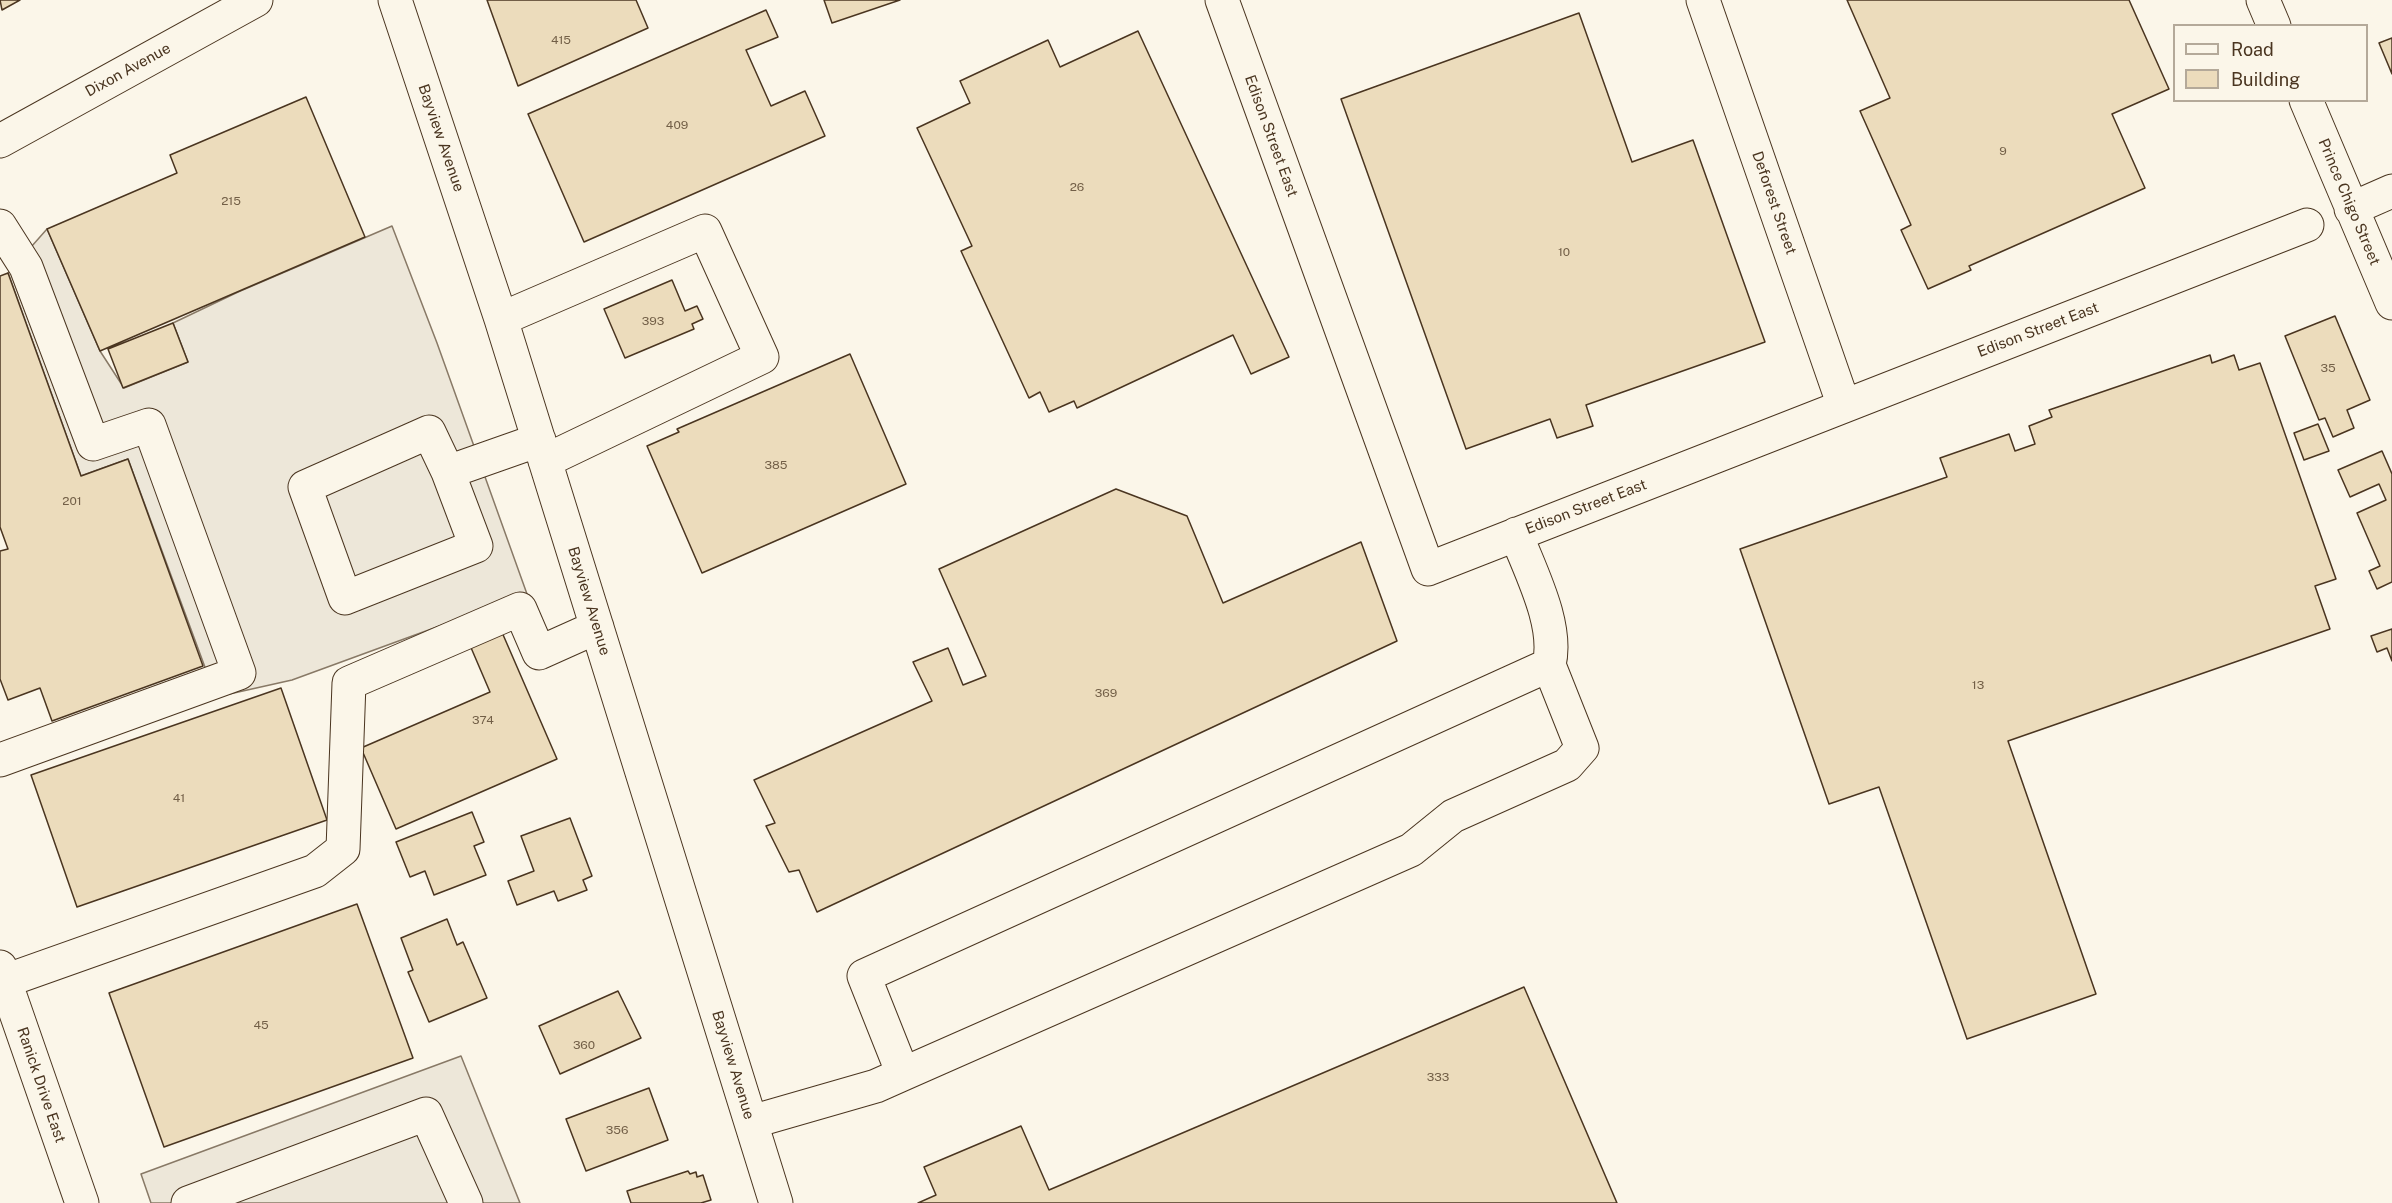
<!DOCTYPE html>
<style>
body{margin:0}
#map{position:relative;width:2392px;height:1203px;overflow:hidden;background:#fbf6e9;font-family:"Public Sans",sans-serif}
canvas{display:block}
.legend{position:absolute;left:2173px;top:24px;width:195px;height:78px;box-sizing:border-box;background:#fbf6e9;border:2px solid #b4a999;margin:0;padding:8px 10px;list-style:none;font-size:18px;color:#4a3520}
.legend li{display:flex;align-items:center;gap:12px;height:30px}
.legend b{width:30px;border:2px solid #b4a999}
</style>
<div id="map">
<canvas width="2392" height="1203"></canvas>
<ul class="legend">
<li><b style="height:8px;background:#fbf6e9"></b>Road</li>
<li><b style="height:16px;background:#ecdcbc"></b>Building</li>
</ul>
</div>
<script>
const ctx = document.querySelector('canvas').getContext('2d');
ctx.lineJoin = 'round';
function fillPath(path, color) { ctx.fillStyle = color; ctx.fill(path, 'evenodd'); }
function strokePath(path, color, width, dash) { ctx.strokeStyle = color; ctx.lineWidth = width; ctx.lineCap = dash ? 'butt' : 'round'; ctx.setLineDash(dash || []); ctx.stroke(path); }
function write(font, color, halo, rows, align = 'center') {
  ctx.font = font + ' "Public Sans",sans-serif'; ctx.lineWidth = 4.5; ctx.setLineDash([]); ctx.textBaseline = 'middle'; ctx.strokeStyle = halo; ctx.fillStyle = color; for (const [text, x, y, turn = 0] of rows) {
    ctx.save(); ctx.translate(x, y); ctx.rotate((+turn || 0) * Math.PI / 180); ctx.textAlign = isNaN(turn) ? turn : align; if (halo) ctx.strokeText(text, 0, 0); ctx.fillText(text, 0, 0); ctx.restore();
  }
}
const parking = new Path2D(`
 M392,226L437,343L527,594L292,680L216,697L128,459L81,476L8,273L47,229L100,351L124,388L188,362L173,323L238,292Z
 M461,1056L520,1203H151L141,1174Z`);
fillPath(parking, '#ede7d9');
strokePath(parking, '#887966', 1.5);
const building = new Path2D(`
 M0,0H20L2,10Z
 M487,0H636L648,28L518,86Z
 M824,0H900L832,23Z
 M1847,0H2129L2169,89L2112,114L2145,188L1969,266L1971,270L1928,289L1901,230L1911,225L1860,111L1890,98Z
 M766,10L778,37L746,50L771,106L805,91L825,136L584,242L528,114Z
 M1579,13L1632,162L1693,140L1765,342L1586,405L1593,426L1557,438L1550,419L1466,449L1341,99Z
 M1138,31L1289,357L1251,374L1233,335L1077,408L1074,401L1049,412L1040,392L1029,398L961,251L972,246L917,128L970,103L960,81L1048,40L1060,67Z
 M2392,38V74L2379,43Z
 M306,97L365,237L100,351L47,229L177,173L170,155Z
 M8,273L81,476L128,459L203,666L52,721L40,688L8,700L0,679V551L8,549L0,527V276Z
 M672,280L685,311L697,306L703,319L692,324L694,329L625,358L604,309Z
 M2335,316L2370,400L2347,410L2354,428L2333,437L2325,418L2319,420L2285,336Z
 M173,323L188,362L123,388L108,349Z
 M850,354L906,484L702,573L647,446L679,432L677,429Z
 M2210,355L2212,363L2234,355L2239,370L2260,363L2336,579L2315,586L2330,629L2008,741L2096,994L1967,1039L1879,787L1829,804L1740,549L1947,477L1940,458L2009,434L2015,451L2035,444L2029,426L2052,417L2049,410Z
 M2318,424L2329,451L2304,460L2294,433Z
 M2382,451L2392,474V582L2377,589L2369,571L2380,566L2357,513L2386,500L2379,484L2350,497L2338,470Z
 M1116,489L1187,516L1223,603L1361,542L1397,641L817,912L799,870L789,872L766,826L775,823L754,780L932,701L913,662L948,648L963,685L986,676L939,569Z
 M2392,629V661L2387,648L2377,652L2371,636Z
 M501,630L557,759L396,829L361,748L490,692L469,643Z
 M281,688L327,820L77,907L31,775Z
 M472,812L484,842L474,846L486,875L434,895L425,871L410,877L396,842Z
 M570,818L592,876L583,880L587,890L558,901L554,891L517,905L508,881L534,871L521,836Z
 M357,904L413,1058L164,1147L109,993Z
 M447,919L457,945L463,942L487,998L429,1022L408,972L413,970L401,938Z
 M1524,987L1617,1203H918L936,1195L924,1167L1021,1126L1049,1190Z
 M618,991L641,1038L560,1074L539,1026Z
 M649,1088L668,1140L586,1171L566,1119Z
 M688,1171L690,1174L696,1172L697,1177L703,1175L711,1200L701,1203H631L627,1191Z`);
fillPath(building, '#ecdcbc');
strokePath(building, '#4a3520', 1.5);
const minor = new Path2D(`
 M395,0L501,319L776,1203
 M1222,0L1428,569L2307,225
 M1703,0L1844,406
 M2263,0L2274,26
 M2306,100L2392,303
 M2351,209L2392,191
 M0,226L26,267L93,444L149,425L239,673L0,760
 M501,319L705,231L762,357L545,461
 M448,472L429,432L305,487L345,598L476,546L448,472L539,440
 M1516,534C1530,571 1559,625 1549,665
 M0,967L82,1203
 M5,981L315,871L343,849L349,683L520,609L539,653L597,627
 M751,1122L876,1086L903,1074L1411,850L1453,816L1567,765L1582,748L1549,665L864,976L903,1074
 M188,1203L426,1114L466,1203`);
const major = new Path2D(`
 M0,141L256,0`);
strokePath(minor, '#4a3520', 35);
strokePath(major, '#4a3520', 35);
strokePath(minor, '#fbf6e9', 33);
strokePath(major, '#fbf6e9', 33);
write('12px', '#725f47', null, [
 ["415",561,40],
 ["409",677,125],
 ["9",2003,151],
 ["26",1077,187],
 ["215",231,201],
 ["10",1564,252],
 ["393",653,321],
 ["35",2328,368],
 ["385",776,465],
 ["201",72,501],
 ["13",1978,685],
 ["369",1106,693],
 ["374",483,720],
 ["41",179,798],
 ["45",261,1025],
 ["360",584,1045],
 ["333",1438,1077],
 ["356",617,1130]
]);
write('15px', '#4a3520', '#fbf6e9', [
 ["Dixon Avenue",128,70,-29],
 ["Edison Street East",1271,136,70],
 ["Bayview Avenue",441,138,71],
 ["Prince Chigo Street",2349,202,67],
 ["Deforest Street",1774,203,71],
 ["Edison Street East",2038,330,-21],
 ["Edison Street East",1586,507,-21],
 ["Bayview Avenue",589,601,73],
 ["Bayview Avenue",733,1065,73],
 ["Ranick Drive East",41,1085,71]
]);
</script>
